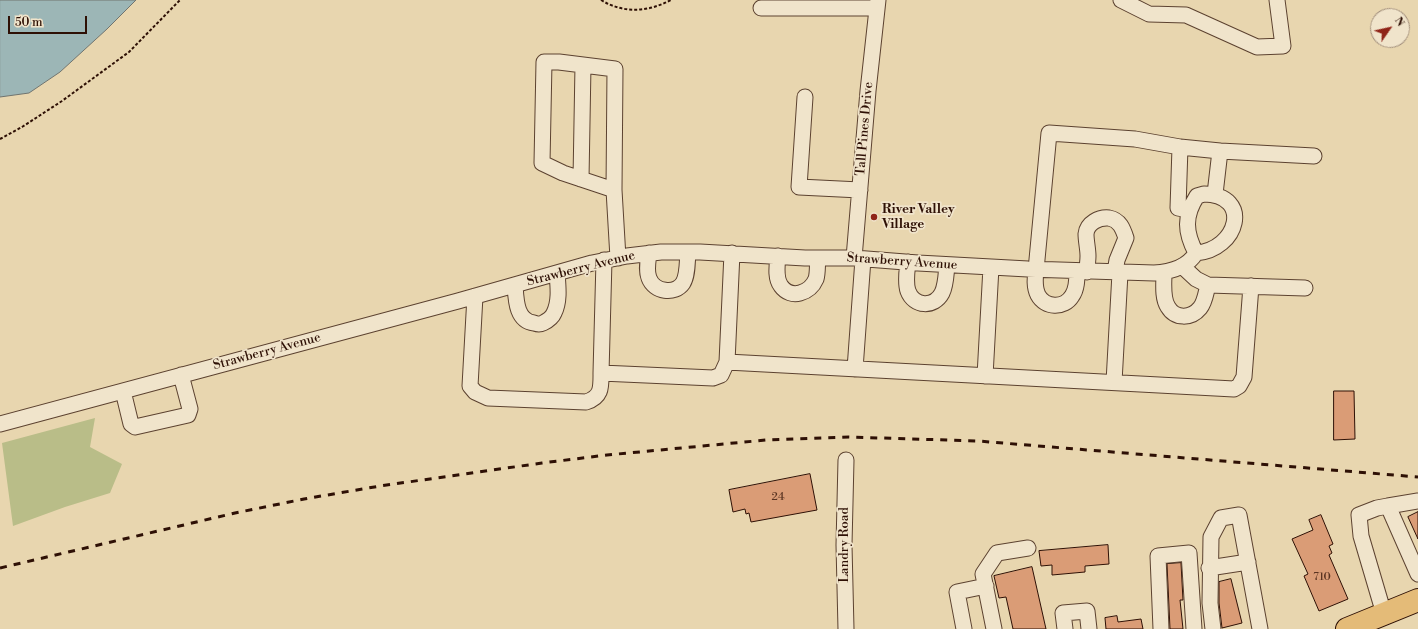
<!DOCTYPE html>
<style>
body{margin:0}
#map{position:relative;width:1418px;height:629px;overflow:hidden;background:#e8d6af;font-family:"Libre Bodoni",serif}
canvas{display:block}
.north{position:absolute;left:1370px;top:8px;width:40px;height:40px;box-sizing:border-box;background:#f0e4cb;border:1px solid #a28f7c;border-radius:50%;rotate:56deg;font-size:11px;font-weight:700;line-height:16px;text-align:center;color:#2e1005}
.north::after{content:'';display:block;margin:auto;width:14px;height:18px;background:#8f2418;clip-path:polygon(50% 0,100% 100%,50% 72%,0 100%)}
.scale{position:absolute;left:8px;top:16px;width:79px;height:18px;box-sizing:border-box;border:2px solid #2e1005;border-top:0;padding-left:5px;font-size:12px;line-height:14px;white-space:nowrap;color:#2e1005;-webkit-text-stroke:3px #f0e4cb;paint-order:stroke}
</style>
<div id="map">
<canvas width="1418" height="629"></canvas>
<div class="north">N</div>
<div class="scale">50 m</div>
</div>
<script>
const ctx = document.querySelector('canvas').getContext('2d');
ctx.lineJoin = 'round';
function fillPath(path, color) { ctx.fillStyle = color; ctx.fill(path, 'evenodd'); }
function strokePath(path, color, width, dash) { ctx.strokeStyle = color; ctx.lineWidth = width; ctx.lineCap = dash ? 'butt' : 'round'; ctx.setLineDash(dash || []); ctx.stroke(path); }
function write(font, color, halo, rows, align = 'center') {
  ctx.font = font + ' "Libre Bodoni",serif'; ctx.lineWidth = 3.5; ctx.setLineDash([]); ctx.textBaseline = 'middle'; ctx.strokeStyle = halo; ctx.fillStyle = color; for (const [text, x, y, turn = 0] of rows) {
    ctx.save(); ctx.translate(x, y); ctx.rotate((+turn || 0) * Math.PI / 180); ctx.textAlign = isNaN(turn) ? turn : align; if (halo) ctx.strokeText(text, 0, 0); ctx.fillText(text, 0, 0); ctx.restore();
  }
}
fillPath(new Path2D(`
 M95,418L90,447L122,464L110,493L65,507L13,526L2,443Z`), '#b9bd88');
const water = new Path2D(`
 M0,0H136L107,29L60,72L29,93L0,97Z`);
fillPath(water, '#9cb6b6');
strokePath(water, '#70746f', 1);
const building = new Path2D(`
 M1334,391H1354L1355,439L1334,440Z
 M810,474L817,510L751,522L749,513L746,514L745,509L733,512L729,490Z
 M1418,512V539L1408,517Z
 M1321,515L1333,544L1329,546L1332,553L1329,555L1348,599L1319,611L1304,576L1308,574L1292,539L1313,530L1309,520Z
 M1108,545L1109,564L1085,566V572L1052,575V565L1041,566L1039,551Z
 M1181,563L1183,600H1180L1183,629H1170L1167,564Z
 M1032,567L1046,629H1013L1006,597L999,598L994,576Z
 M1231,579L1242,623L1222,628L1219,603V582Z
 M1117,616L1118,622L1141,619L1143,629H1106L1105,618Z`);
fillPath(building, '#da9c76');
strokePath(building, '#2e1005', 1);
const minor = new Path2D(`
 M1121,0L1149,14L1186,15L1257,47L1283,46L1277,0
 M761,8H877
 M805,97L799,187L860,190
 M1180,147L1178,208L1189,210
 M581,179L583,65
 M614,190L563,173L542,163L544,62H559L615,69L614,190L618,258
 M1204,194C1253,195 1238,250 1196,253C1185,232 1184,216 1197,196Z
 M1215,194L1220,151L1314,156
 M649,253C648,261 646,271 649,278C654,292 675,295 683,283C688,275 687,261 688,252
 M778,256C777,266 775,278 781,286C791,300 810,293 816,279C818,273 817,264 818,258
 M854,258L868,91L878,0
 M908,262C907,271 905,282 908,291C914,307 934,308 942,293C946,285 946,274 947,265
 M1182,266L1196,279L1208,285L1305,288
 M1077,271C1077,279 1077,289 1072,296C1064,309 1045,308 1038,295C1034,287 1035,278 1036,270L1049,133L1135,139L1180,147L1220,151
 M1087,272C1087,266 1088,261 1088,256C1088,249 1086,241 1086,234C1087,223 1099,217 1109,218C1120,220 1123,229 1126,238L1117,260L1115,272
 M1164,273C1164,283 1162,298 1168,307C1175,319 1191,319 1200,308C1205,302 1206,292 1208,285
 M515,285C516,299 516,321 534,323C537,324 539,325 543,323C547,321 552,318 554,313C560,301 558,286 557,273
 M475,296L470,386L475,392L488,398L586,402C602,397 601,387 601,373L713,378L721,375L727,362L1234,389L1239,386L1244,377L1251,286
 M727,362L732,253
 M855,369L863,259
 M601,373L604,260
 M985,376L991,267
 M1114,382L1120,273
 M123,391L131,424L135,427L188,415L190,409L181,375
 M0,424L458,301L592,263L627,256L661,252H700L805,258H854L918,263L1028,269L1154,273C1170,272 1187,268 1196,253
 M1388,506L1418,501
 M1209,568L1248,562
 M1384,614L1361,536L1359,515L1377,508L1388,506L1418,574
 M846,629L844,545L846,460
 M964,629L957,592L986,586
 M994,629L983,574L997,553L1028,548
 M1065,629L1063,613L1087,611L1089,629
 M1161,629L1158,556L1189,553L1194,629
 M1213,629L1210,603L1211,537L1221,518L1239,515L1260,629`);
const highway = new Path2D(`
 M1347,629L1418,600`);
strokePath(minor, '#5c4230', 17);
strokePath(highway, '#2e1005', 24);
strokePath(new Path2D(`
 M601,0C624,14 648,12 671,0
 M0,139L22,127L62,101L129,52L180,0`), '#2e1005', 2, [3, 2]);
strokePath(minor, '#f0e4cb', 15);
strokePath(highway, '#e4bb78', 22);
strokePath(new Path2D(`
 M0,568L235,513L304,499L380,486L542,463L607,455L766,440L849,437L978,441L1418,477`), '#2e1005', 3, [7, 7]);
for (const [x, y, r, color] of [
 [874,217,4,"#8f2418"]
]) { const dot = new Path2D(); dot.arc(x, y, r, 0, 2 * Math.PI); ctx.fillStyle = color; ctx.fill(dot); strokePath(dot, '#f0e4cb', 1.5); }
write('11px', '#593321', null, [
 ["24",778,497],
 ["710",1322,577]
]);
write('13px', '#2e1005', '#f0e4cb', [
 ["Tall Pines Drive",865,129,-85],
 ["Strawberry Avenue",902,262,4],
 ["Strawberry Avenue",581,269,-14],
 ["Strawberry Avenue",267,352,-15],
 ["Landry Road",845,545,-90]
]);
write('bold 13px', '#2e1005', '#f0e4cb', [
 ["River Valley",882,210],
 ["Village",882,225]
], 'left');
</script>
